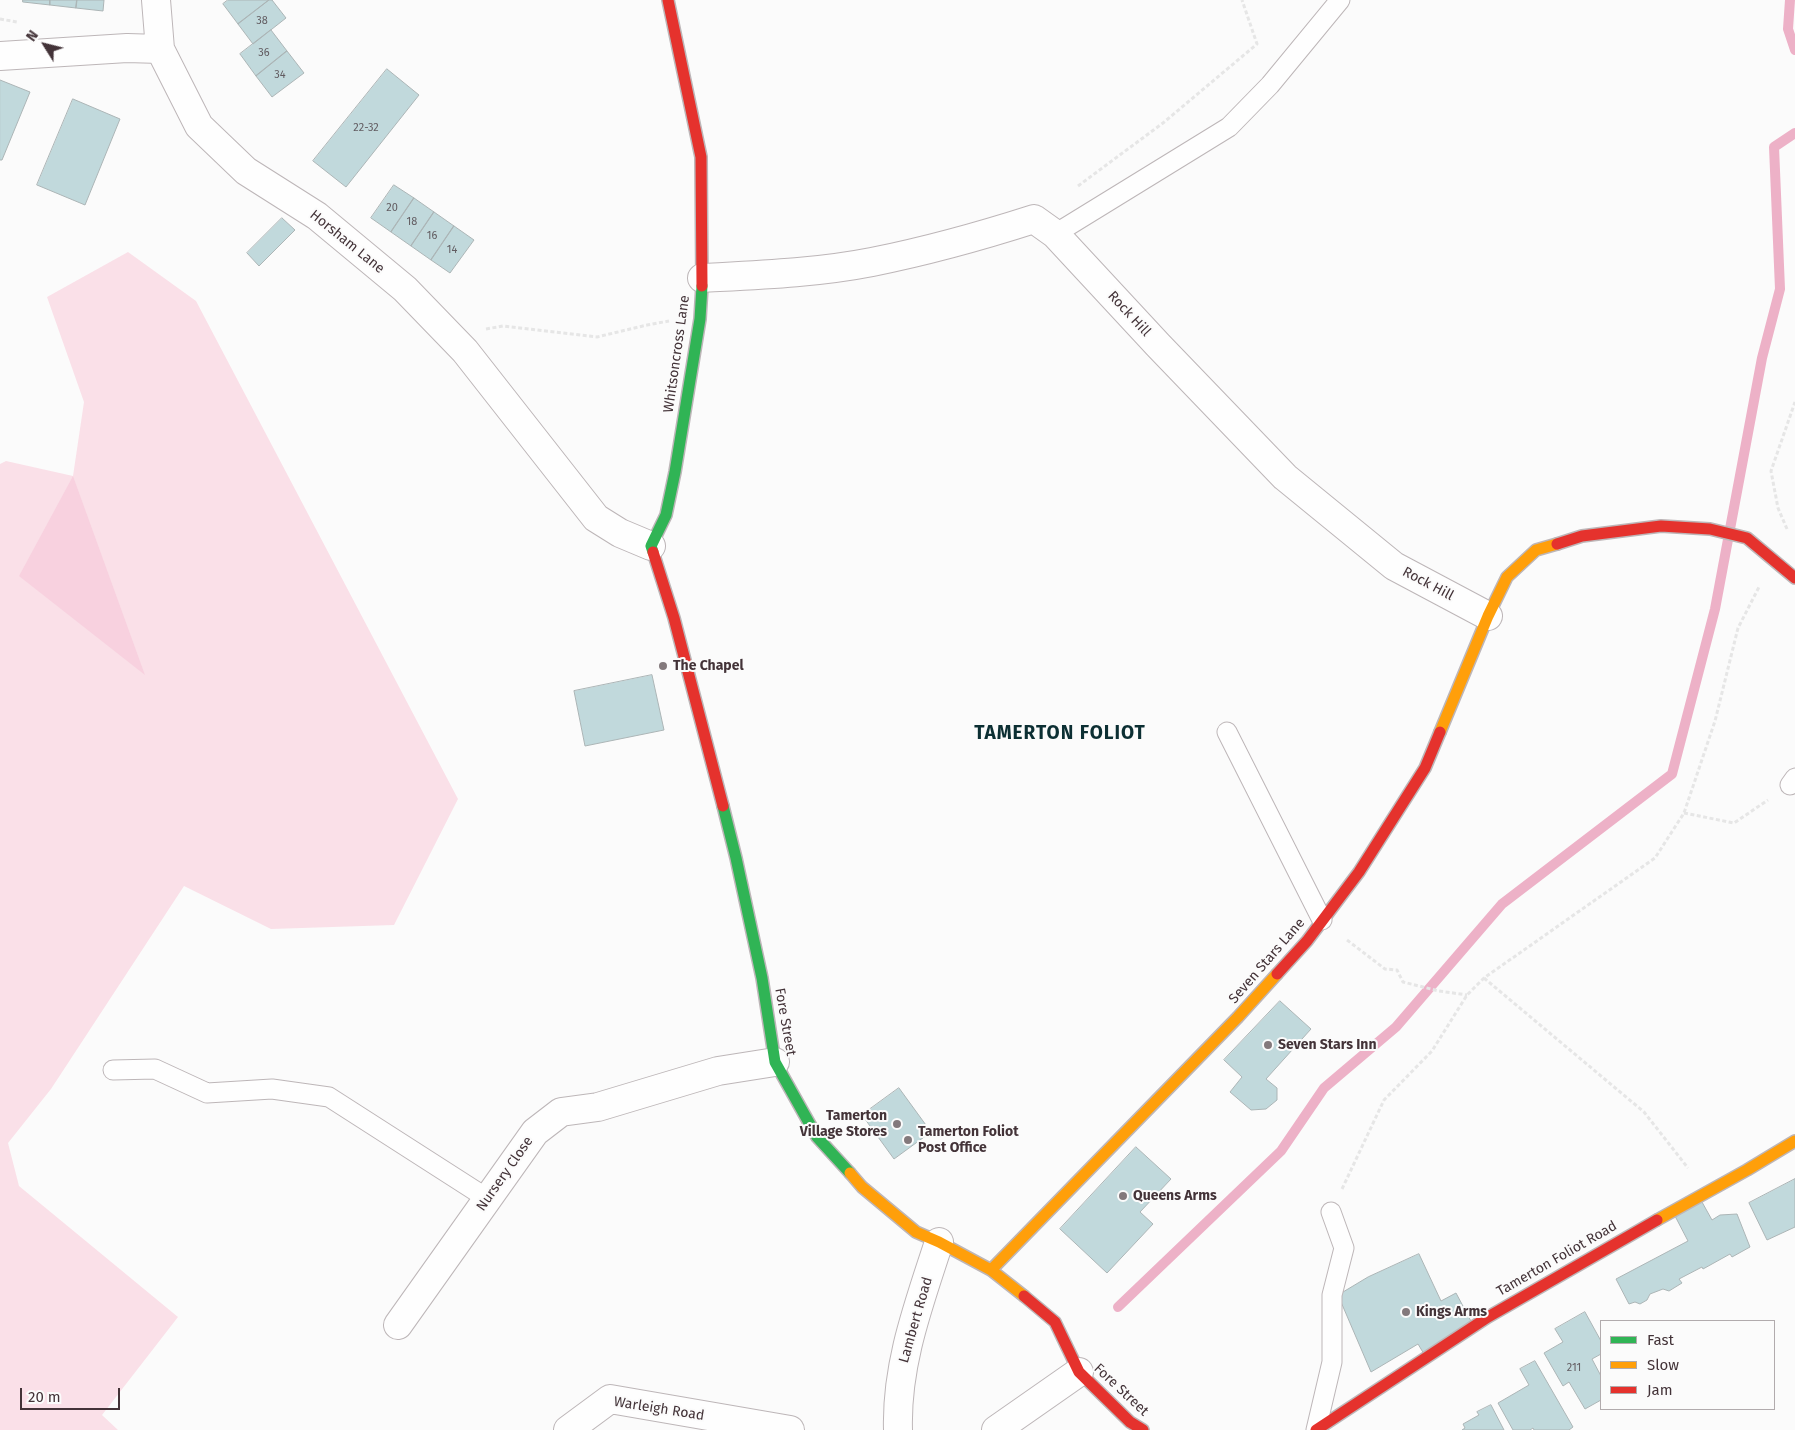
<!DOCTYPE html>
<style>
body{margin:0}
#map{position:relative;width:1795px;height:1430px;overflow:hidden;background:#fbfbfb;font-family:"Fira Sans",sans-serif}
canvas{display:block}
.legend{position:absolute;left:1600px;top:1320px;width:175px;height:90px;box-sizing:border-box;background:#fbfbfb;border:1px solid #b1abad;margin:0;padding:6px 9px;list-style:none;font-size:15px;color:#433338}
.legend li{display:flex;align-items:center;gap:10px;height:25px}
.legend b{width:25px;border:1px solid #b1abad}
.north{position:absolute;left:20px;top:20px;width:50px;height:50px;-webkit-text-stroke:4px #fbfbfb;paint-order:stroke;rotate:306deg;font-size:14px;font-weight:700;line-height:20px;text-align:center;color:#433338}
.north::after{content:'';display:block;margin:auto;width:18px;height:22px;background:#433338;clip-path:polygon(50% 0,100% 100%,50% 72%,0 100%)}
.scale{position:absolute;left:20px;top:1388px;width:100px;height:22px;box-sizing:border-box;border:2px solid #433338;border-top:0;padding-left:6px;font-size:15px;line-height:18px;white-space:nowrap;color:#433338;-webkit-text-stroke:4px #fbfbfb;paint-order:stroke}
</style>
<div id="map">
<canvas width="1795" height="1430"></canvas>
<ul class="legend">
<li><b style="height:6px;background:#30b455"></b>Fast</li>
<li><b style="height:6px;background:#ff9f0a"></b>Slow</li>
<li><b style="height:6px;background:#e5322d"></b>Jam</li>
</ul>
<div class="north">N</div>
<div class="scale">20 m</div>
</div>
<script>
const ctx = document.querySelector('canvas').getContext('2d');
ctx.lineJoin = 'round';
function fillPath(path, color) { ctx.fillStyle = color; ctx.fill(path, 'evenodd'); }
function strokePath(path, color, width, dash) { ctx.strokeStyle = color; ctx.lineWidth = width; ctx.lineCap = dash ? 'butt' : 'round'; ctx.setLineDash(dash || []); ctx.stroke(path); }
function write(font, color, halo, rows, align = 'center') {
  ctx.font = font + ' "Fira Sans",sans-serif'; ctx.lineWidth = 4; ctx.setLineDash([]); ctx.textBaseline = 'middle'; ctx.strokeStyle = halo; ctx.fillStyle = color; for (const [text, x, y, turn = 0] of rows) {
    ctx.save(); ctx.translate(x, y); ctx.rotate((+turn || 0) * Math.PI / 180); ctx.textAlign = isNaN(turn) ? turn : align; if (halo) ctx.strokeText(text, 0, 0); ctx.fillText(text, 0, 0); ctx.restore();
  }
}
fillPath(new Path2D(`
 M128,252L196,301L458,799L394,925L271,929L184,886L51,1089L8,1143L19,1186L178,1317L102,1415L118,1430H0V464L6,461L73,476L84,402L47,297Z`), '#fae0e8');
fillPath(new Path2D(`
 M73,476L145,675L19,576Z`), '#f8d1df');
strokePath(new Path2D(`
 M1790,0L1788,29L1795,50
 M1118,1307L1281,1151L1324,1088L1396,1027L1502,904L1672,774L1715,609L1762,358L1780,289L1774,147L1795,133`), '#edb1c7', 10);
const building = new Path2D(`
 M23,0H50V5L23,2Z
 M50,0H77L76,8L50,5Z
 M77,0H104L103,11L76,8Z
 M228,0H269L238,24L223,4Z
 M269,0H272L286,18L253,44L238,24Z
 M271,30L287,51L256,76L240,54Z
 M287,51L304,73L272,97L256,76Z
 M387,69L419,95L346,187L313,161Z
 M0,80L30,92L2,160H0Z
 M73,99L120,119L85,205L37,185Z
 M394,185L414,198L391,232L371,218Z
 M414,198L434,212L411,246L391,232Z
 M434,212L454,226L431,260L411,246Z
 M282,218L295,230L259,266L247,253Z
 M454,226L474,240L450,273L431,260Z
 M652,675L664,730L585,746L574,691Z
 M1280,1001L1311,1029L1266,1079L1277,1088V1100L1266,1109L1251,1110L1230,1092L1242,1077L1224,1060Z
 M899,1088L931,1132L894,1159L862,1115Z
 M1136,1147L1171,1179L1140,1212L1153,1224L1107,1273L1060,1229Z
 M1795,1179V1227L1767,1240L1749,1203Z
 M1702,1202L1712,1220L1720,1215L1737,1214L1750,1247L1732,1257L1730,1254L1703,1269L1702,1267L1679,1279L1682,1283L1669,1291L1663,1289L1650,1294L1647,1300L1640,1304L1635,1302L1629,1304L1616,1279L1688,1241L1675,1216Z
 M1419,1254L1441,1301L1456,1293L1472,1323L1424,1354L1418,1344L1371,1372L1338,1295L1368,1277Z
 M1585,1312L1601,1341V1354L1592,1359L1601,1376V1400L1585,1409L1569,1382L1563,1386L1544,1353L1563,1342L1555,1329Z
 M1535,1361L1573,1427L1569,1430H1534L1533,1428L1530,1430H1513L1498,1403L1529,1385L1520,1369Z
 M1491,1405L1504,1430H1462L1465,1428L1463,1424L1479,1415L1477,1412Z`);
fillPath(building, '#c1d9dc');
strokePath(building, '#acb5b6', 1);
const lane = new Path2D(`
 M1055,234L1229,127L1270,85L1340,0
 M1227,732L1322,920
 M1790,785L1795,778
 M113,1070L155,1069L207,1093L272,1089L329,1097L488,1199
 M1316,1430L1332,1362V1295L1344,1248L1331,1212`);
const street = new Path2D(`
 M156,0L160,49L199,126L246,171L317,216L405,289L465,351L596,518L620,533L651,546
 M0,56L127,48L160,49
 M702,278C759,275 816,273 872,262C927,251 981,236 1034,219L1055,234L1158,345L1285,477L1394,566L1488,616
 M398,1325L535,1132L561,1112L598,1107L718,1071L775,1062
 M568,1430L610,1399L790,1430
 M898,1430C896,1364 919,1304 939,1242
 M996,1430L1079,1372`);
const fast = new Path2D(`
 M653,552L651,546L666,515L675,472L700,319L702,286
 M723,806L736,858L762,978L775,1062L817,1137L850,1173`);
const slow = new Path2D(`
 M1440,732L1488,616L1507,577L1536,550L1557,544
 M850,1173L862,1187L916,1232L939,1242L991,1270L1024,1296
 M1657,1220L1747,1170L1795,1141
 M991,1270L1238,1017L1277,974`);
const jam = new Path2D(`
 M668,0L701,157L702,286
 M1557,544L1582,536L1661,526L1710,529L1747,538L1795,578
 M653,552L674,618L723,806
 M1277,974L1307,941L1359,872L1425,768L1440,732
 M1024,1296L1055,1322L1079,1372L1130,1422L1143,1430
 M1316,1430L1488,1317L1657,1220`);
strokePath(lane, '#bdb6b8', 21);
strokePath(street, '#bdb6b8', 30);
strokePath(fast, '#bdb6b8', 14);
strokePath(slow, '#bdb6b8', 14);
strokePath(jam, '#bdb6b8', 14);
strokePath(new Path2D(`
 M0,19L17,22
 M1078,186L1163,123L1257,44L1242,0
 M486,329L503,326L597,337L647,325L669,321
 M1787,529L1778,508L1771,471L1795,402
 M1684,813L1734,823L1768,800
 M1347,940L1385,969L1397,970L1403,982L1439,991L1467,995
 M1484,978L1644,1112L1688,1168
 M1342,1189L1384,1100L1432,1051L1467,995L1484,978L1655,858L1684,813L1715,721L1738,628L1759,587`), '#e6e6e6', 3, [4, 2.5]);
strokePath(lane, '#fefefe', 19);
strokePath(street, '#fefefe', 28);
strokePath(fast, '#30b455', 11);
strokePath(slow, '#ff9f0a', 11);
strokePath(jam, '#e5322d', 11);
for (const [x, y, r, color] of [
 [663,666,5,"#83797c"],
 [1268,1045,5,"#83797c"],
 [897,1124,5,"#83797c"],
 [908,1140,5,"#83797c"],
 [1123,1196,5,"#83797c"],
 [1406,1312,5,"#83797c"]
]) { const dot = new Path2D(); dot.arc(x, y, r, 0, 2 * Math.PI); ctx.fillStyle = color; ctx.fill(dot); strokePath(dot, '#fbfbfb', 2); }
write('11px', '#625c61', null, [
 ["38",262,21],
 ["36",264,53],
 ["34",280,75],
 ["22-32",366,128],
 ["20",392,208],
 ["18",412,222],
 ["16",432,236],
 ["14",452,250],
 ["211",1574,1368]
]);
write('14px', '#433338', '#fbfbfb', [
 ["Horsham Lane",347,242,39],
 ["Rock Hill",1129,314,47],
 ["Whitsoncross Lane",677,354,-82],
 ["Rock Hill",1428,584,28],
 ["Seven Stars Lane",1267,961,-49],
 ["Fore Street",785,1022,80],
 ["Nursery Close",505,1174,-55],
 ["Tamerton Foliot Road",1557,1259,-30],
 ["Lambert Road",916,1320,-74],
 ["Fore Street",1121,1390,43],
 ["Warleigh Road",659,1409,9]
]);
write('bold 14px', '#433338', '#fbfbfb', [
 ["The Chapel",673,666],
 ["Seven Stars Inn",1278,1045],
 ["Tamerton",887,1116,"right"],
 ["Village Stores",887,1132,"right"],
 ["Tamerton Foliot",918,1132],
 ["Post Office",918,1148],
 ["Queens Arms",1133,1196],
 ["Kings Arms",1416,1312]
], 'left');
ctx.letterSpacing = '1px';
write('bold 19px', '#0c2f33', '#fbfbfb', [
 ["TAMERTON FOLIOT",1060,734]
]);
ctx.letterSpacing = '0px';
</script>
